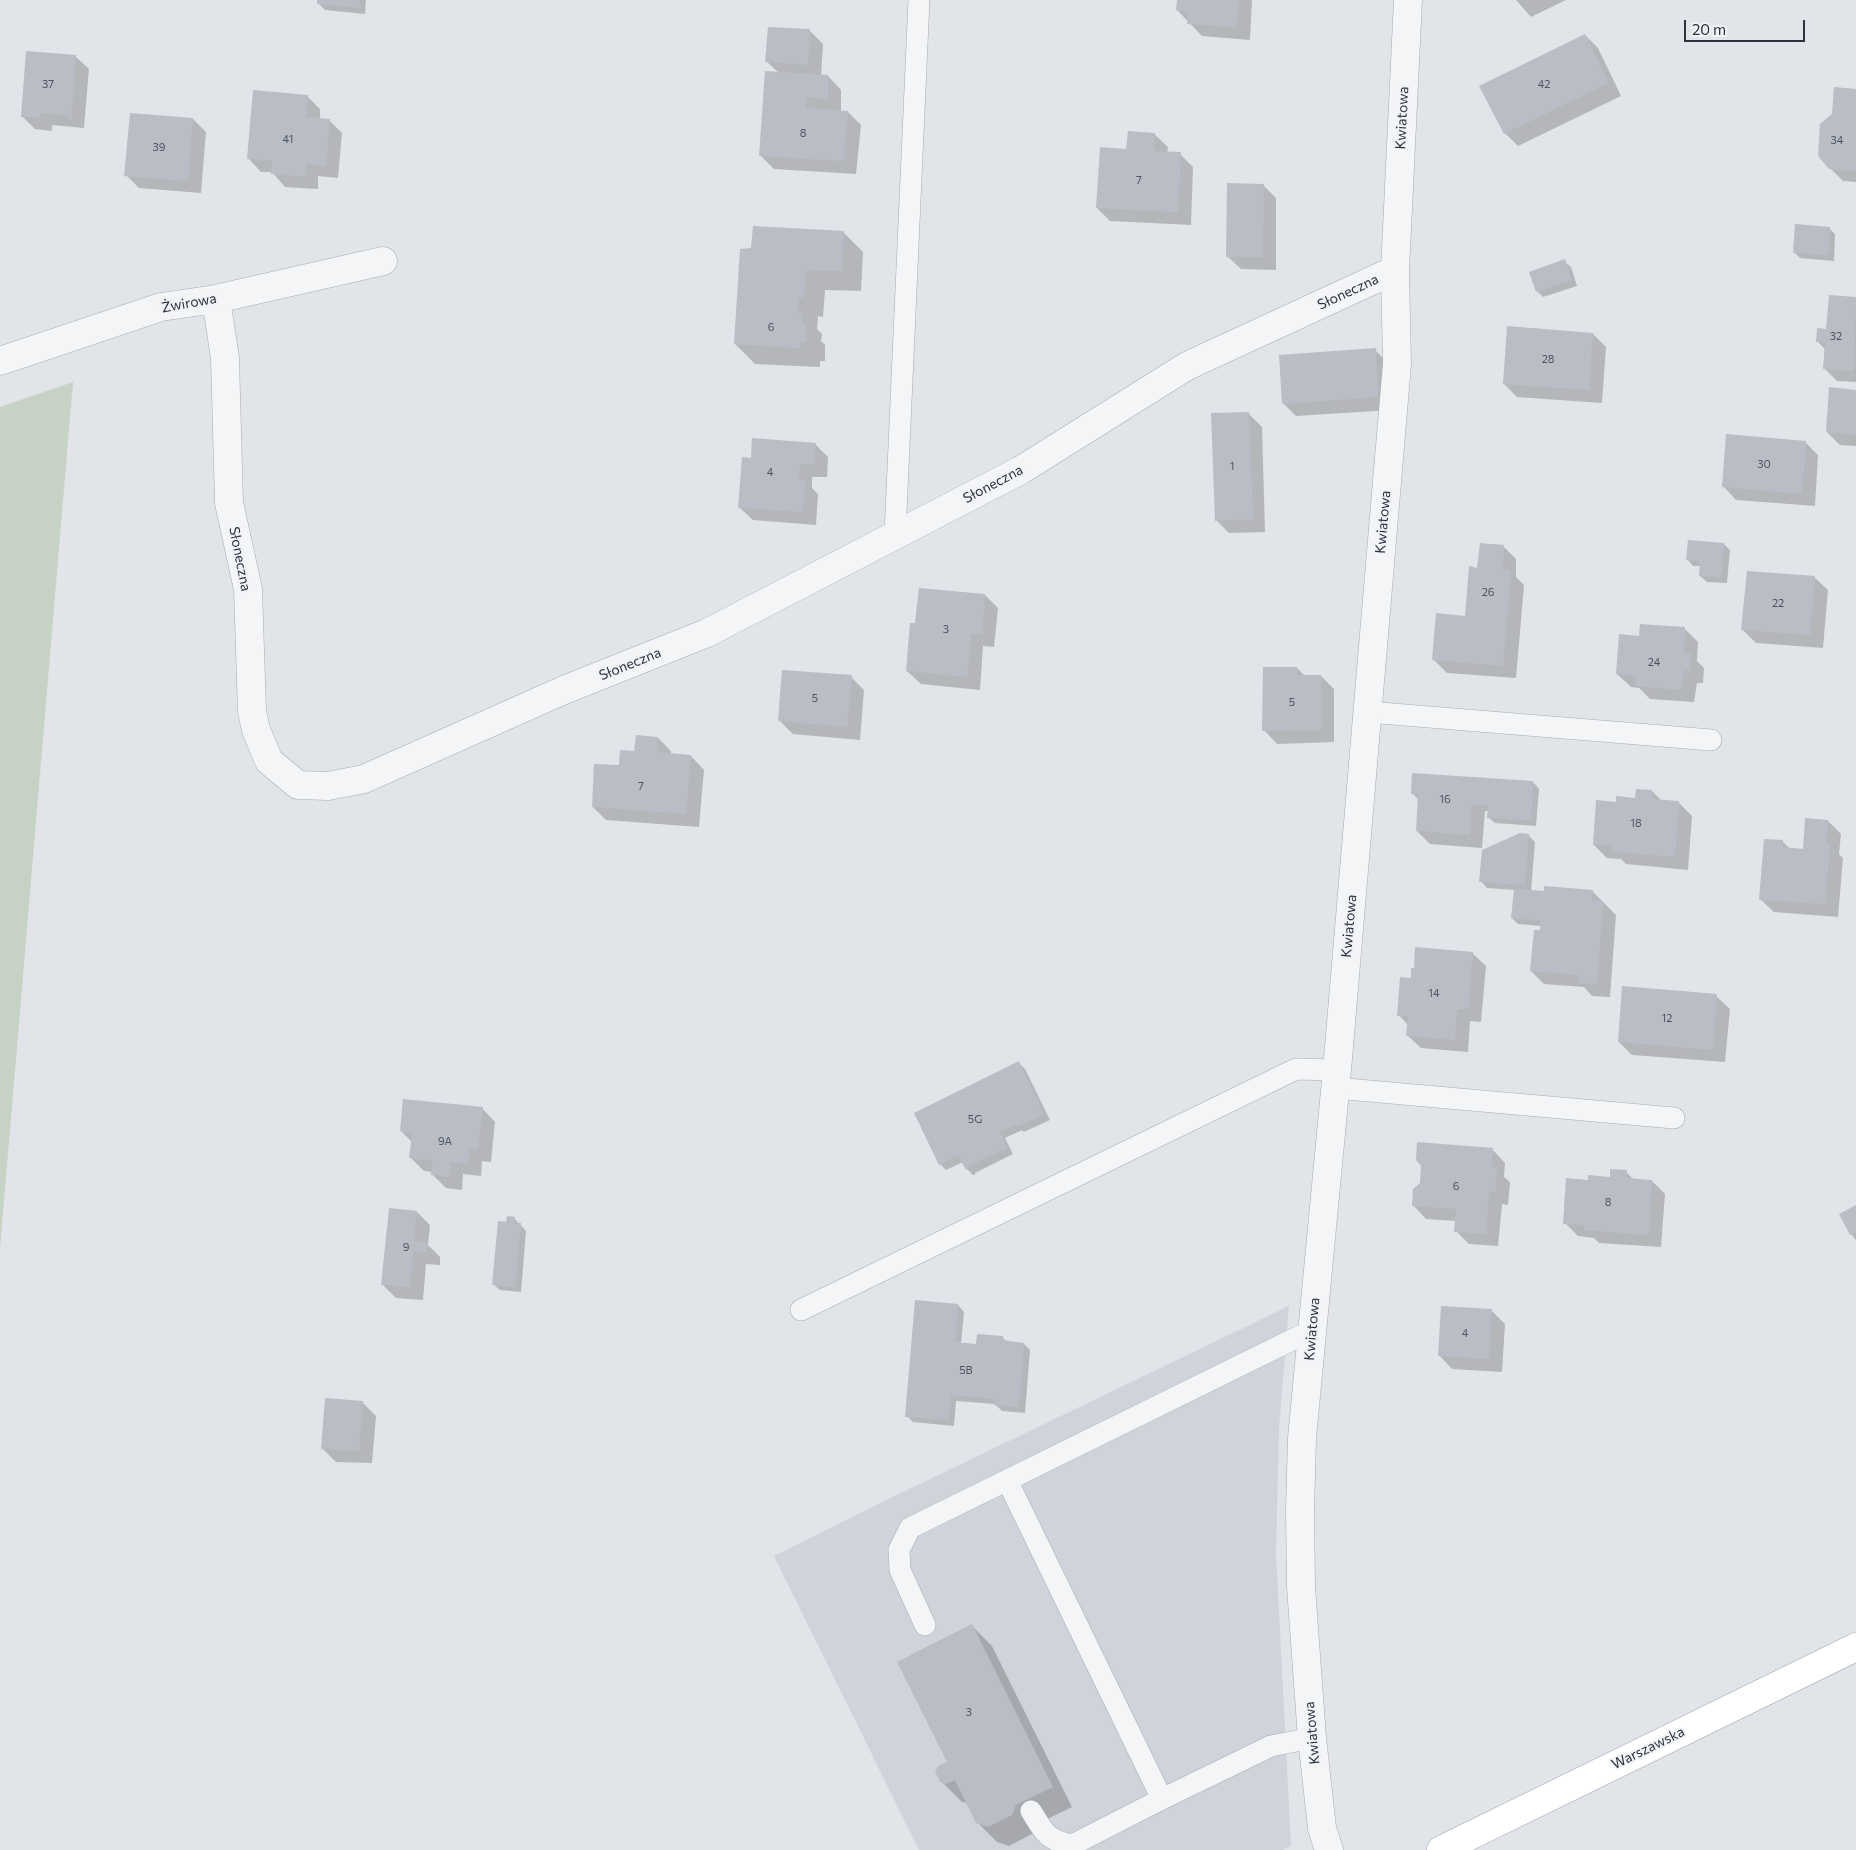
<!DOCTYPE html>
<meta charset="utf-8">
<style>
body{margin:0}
#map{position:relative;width:1856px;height:1850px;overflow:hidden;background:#e1e4e9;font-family:Commissioner,sans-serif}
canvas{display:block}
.scale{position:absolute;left:1684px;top:20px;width:121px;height:22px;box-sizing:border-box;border:2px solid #2b313f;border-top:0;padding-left:6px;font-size:15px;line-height:18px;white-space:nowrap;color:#2b313f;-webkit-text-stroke:4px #f1f3f6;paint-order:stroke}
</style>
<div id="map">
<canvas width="1856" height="1850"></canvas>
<div class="scale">20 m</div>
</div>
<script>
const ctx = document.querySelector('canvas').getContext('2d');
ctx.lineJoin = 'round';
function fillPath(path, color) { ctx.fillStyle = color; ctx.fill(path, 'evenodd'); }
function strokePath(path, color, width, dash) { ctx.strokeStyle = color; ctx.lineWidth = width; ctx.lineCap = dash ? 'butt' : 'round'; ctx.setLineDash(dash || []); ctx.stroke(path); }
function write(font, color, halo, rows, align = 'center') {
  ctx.font = font + ' Commissioner,sans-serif'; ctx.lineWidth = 4.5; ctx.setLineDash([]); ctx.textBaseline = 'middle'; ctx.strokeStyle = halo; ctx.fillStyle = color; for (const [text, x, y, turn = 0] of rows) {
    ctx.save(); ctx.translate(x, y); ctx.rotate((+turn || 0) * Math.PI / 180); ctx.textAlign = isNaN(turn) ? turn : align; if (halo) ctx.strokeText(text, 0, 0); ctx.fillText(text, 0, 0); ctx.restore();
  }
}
fillPath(new Path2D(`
 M1289,1306L1279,1429L1276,1553L1291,1846L1283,1850H919L774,1556L870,1508Z`), '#d0d3da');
fillPath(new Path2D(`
 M73,382L0,1248V407Z`), '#c6d2c3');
fillPath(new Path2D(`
 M319,0H366L365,14L325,10L318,3Z
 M1178,0H1252L1250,40L1202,36L1177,10Z
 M1516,0H1566L1531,17Z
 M810,31L823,44L821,76H828L841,90V111L848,112L861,125L856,174L774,169L761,156L779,73L766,61Z
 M1585,35L1598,48L1621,96L1518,146L1505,133Z
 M75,56L89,69L84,128L52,125V131L35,129L22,116Z
 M1856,90V182L1843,181L1830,168L1834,114Z
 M307,96L320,109V119L329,120L342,133L338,178L318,176V189L285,187L272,172H261L248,158Z
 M193,119L206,132L201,193L139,188L126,175Z
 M1154,134L1168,147L1167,153L1180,154L1193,167L1191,225L1110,221L1097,208L1128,150Z
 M1263,185L1276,198V270L1241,269L1227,256Z
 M1829,228L1835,234L1834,261L1800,258L1794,252Z
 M843,232L863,252L861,291L825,290L823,317L818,316L817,329L822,334L821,341L825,345V361H820V367L755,364L735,344L741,250Z
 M1564,261L1571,267L1577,286L1543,297L1537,291Z
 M1830,296L1856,298V382L1837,381L1824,368L1825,349L1818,342L1827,331Z
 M1508,328L1593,334L1606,347L1602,403L1517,397L1504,384Z
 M1375,350L1388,363L1391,410L1296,416L1283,403Z
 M1856,391V446L1840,445L1827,432Z
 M1249,414L1262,427L1265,532L1229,533L1216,520Z
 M1805,442L1818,455L1815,506L1736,500L1723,486Z
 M815,444L828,457L827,477H812V488L818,494L816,525L753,520L739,507Z
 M1724,544L1730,550L1727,583L1707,582L1700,576L1701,566H1693L1687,559Z
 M1503,546L1516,559V577L1524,585L1516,678L1447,673L1434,660L1466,617L1478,569Z
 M1814,577L1828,590L1823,648L1756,643L1743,630Z
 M985,595L998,608L994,647L983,646L980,690L921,684L907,671Z
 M1685,629L1698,642L1697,661L1704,668L1703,683H1697L1694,702L1650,699L1639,688L1631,687L1617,674Z
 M1297,668L1305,676H1321L1334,689V742L1277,744L1264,730Z
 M851,677L864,690L860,740L793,734L780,721Z
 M658,738L671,751V755L691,756L704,770L699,827L606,820L593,807L636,752Z
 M1533,782L1539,789L1536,826L1495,823L1488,817L1489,811H1485L1482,848L1430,844L1417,831L1419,800L1412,793Z
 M1652,791L1662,801L1678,802L1692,816L1688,870L1626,864L1621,859L1607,858L1594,845L1617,803L1636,799Z
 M1828,821L1841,834L1839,854L1843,858L1838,917L1774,912L1760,899L1782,841L1790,849L1804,850Z
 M1528,835L1535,842L1531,892L1592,891L1616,915L1610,997L1592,996L1584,987L1544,984L1531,971L1542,926L1518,924L1512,918L1516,890L1487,888L1481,881Z
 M1472,953L1486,966L1481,1022L1470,1021L1468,1052L1421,1048L1407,1035L1408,1025L1399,1015L1412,979Z
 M1716,996L1730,1009L1725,1062L1632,1055L1619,1042Z
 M1019,1063L1025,1069L1050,1120L1024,1132L1022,1130L1005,1138L1013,1154L975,1173V1175H973L967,1169L963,1162L946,1170L940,1164Z
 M482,1108L495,1122L491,1162L482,1161L481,1176L463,1174L462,1190L446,1188L433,1175V1172L424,1171L411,1158L412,1142L401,1131Z
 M1492,1149L1505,1163L1504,1177L1510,1182L1508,1205L1502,1204L1498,1246L1469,1244L1456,1231V1221L1426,1219L1413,1205Z
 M1626,1172L1634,1180L1652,1181L1665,1194L1661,1247L1599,1243L1594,1238L1578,1236L1565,1223L1589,1181L1611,1178Z
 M1856,1206V1240L1851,1234Z
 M417,1212L430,1225L428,1245L440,1257V1265L426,1264L423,1300L396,1298L383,1285Z
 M514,1218L526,1231L521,1292L500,1290L493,1284L507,1224Z
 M958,1305L964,1312L961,1344L977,1345L1002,1337L1007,1342L1024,1344L1030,1350L1025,1413L1002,1411L995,1404L956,1401L954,1426L913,1422L907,1416Z
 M1492,1311L1505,1324L1502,1372L1452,1369L1439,1355Z
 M363,1403L376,1416L372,1463L336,1462L323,1449Z
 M972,1626L992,1646L1072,1807L1035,1825L1032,1834L1009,1846L997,1842L977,1822L967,1803L962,1802L941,1781L949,1763Z`), '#0003');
fillPath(new Path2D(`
 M317,0H360L359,8L317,4Z
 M1177,0H1239L1237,27L1187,24L1188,12L1176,10Z
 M768,27L810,29L808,65L765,62Z
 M1585,34L1609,83L1504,134L1479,86Z
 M26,51L76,55L71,120H69V115L40,113V118L21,117Z
 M765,71L828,75V99L806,97V108L848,111L843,161L759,156Z
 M1834,87L1856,89V171L1829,169L1818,156L1820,124L1832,114Z
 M253,90L308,95L306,117L330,119L326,166L306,164L305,177L271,174L272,161L247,159Z
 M130,113L193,118L188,181L124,176Z
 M1128,131L1155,133L1154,151L1181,152L1178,212L1096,208L1100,147L1126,149Z
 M1227,183L1264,184L1263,257H1226Z
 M1795,224L1830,227L1828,255L1793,253Z
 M753,226L844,231L842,271L806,270L804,298L798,297V313H802V323L806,324V342L801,341L800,348L734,344L740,249L751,248Z
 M1565,259L1572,280L1536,292L1529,272Z
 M1829,295L1856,297L1854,371L1823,369L1825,342H1816L1817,328L1826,329Z
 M1507,326L1593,333L1589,390L1503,384Z
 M1376,348L1378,397L1282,404L1279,355Z
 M1829,387L1856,390V435L1826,432Z
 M1249,412L1253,519L1215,521L1211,413Z
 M1726,434L1806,441L1802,494L1722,487Z
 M752,438L816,443L814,465L800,464L799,480H805L803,512L738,508L742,457L751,458Z
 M1688,540L1724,543L1721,577L1699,576L1700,561L1686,560Z
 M1480,543L1504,545L1503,569L1511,570L1503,666L1432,660L1436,613L1465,616L1469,566L1477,568Z
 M1747,571L1815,576L1810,635L1741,630Z
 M919,588L985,594L982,634H971L967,677L906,671L910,623H915Z
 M1640,624L1685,627L1684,653L1691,654L1690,671L1684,670L1682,690L1635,686L1636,676L1616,674L1619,634L1639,636Z
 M1263,667H1297V675H1321L1322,730L1262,731Z
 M782,670L852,675L847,727L778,721Z
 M636,735L658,737L657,752L691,755L686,814L592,807L594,764L619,765L620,750L634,751Z
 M1412,773L1533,781L1531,820L1487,818L1488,805H1471L1470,835L1416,831L1418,794H1411Z
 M1636,789L1652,790V799L1679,801L1675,857L1612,852V846L1593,845L1596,800L1616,802V796L1635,798Z
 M1805,818L1828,820L1826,843H1830L1825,904L1759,900L1764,839L1783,840L1782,847L1803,849Z
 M1520,833L1529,834L1525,885L1479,882L1482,850Z
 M1544,886L1593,890L1592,900L1603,901L1597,985L1578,983L1579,975L1530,971L1534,930H1540L1541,921L1511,918L1514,889L1544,891Z
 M1415,947L1473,952L1468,1009H1457L1455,1040L1406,1036L1408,1017L1397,1016L1400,977L1411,978V968H1414Z
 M1622,986L1717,994L1713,1050L1618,1042Z
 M1019,1061L1044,1114L1017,1127L1015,1125L1000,1132L1007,1148L969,1166V1168L966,1170L958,1155L939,1165L914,1113Z
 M403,1099L483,1107L478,1149H470L468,1164L450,1162L449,1177L431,1175L433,1161L409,1158L412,1133L400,1131Z
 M1417,1142L1493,1148L1491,1167L1497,1168L1495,1192L1489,1191L1486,1234L1454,1232L1456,1209L1412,1206L1413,1189L1420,1183L1421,1166L1416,1160Z
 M1610,1169L1627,1170L1626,1178L1652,1180L1649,1235L1584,1230L1585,1225L1563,1224L1566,1178L1588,1180V1175L1610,1177Z
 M1856,1205V1232L1850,1235L1839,1214Z
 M389,1208L417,1211L414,1241L428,1243L427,1252L413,1251L410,1287L381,1285Z
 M507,1216L515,1217V1223H521L515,1287L492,1285L498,1221L506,1222Z
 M915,1300L958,1304L955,1342L976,1344L977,1334L1003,1336L1002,1340L1024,1343L1019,1407L994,1405L995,1399L951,1395L949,1420L905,1417Z
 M1441,1306L1492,1309L1489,1359L1438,1356Z
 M325,1398L363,1401L359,1451L321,1449Z
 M972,1624L1053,1787L1016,1805L1012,1815L988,1827L976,1823L955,1780L946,1784L940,1782L935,1771L938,1766L947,1762L897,1662Z`), '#b9bdc5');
const service = new Path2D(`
 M895,535L919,0
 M1368,712L1711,740
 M1335,1088L1674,1118
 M801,1310L1296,1069L1337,1070
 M1007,1480L1162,1799
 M925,1625L900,1570L899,1550L910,1528L1312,1330
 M1031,1811C1044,1832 1046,1840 1072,1845L1162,1799L1271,1746L1312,1738`);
const minor = new Path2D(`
 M216,299L225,358L229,503L248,589L252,711L256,730L269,761L298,785L328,786L364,779L564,690L707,633L1021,470L1187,366L1395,270
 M0,361L161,307L216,299L383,261
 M1329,1850L1322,1828L1312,1738L1301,1587L1300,1511L1302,1438L1337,1070L1397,364L1395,270L1408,0`);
const primary = new Path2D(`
 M1441,1850L1856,1647`);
strokePath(service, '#a7abb3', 22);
strokePath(minor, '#a7abb3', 29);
strokePath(primary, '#a2a8b3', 29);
strokePath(service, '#f4f5f7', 21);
strokePath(minor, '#f4f5f7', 28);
strokePath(primary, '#fff', 28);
write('11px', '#4e5460', null, [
 ["37",48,84],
 ["42",1544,84],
 ["8",803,133],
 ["41",288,139],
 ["34",1837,140],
 ["39",159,147],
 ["7",1139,180],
 ["6",771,327],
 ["32",1836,336],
 ["28",1548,359],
 ["30",1764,464],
 ["1",1232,466],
 ["4",770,472],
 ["26",1488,592],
 ["22",1778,603],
 ["3",946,629],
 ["24",1654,662],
 ["5",815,698],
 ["5",1292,702],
 ["7",641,786],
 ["16",1445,799],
 ["18",1636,823],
 ["14",1434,993],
 ["12",1667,1018],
 ["5G",975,1119],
 ["9A",445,1141],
 ["6",1456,1186],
 ["8",1608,1202],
 ["9",406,1247],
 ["4",1465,1333],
 ["5B",966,1370],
 ["3",969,1712]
]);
write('14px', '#2b313f', '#f1f3f6', [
 ["Kwiatowa",1402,118,-87],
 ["Słoneczna",1348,292,-25],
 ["Żwirowa",189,303,-10],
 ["Słoneczna",993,484,-28],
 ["Kwiatowa",1383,522,-85],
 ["Słoneczna",240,559,79],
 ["Słoneczna",630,664,-22],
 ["Kwiatowa",1349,926,-85],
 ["Kwiatowa",1312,1329,-85],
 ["Kwiatowa",1312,1733,-95],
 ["Warszawska",1648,1748,-26]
]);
</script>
